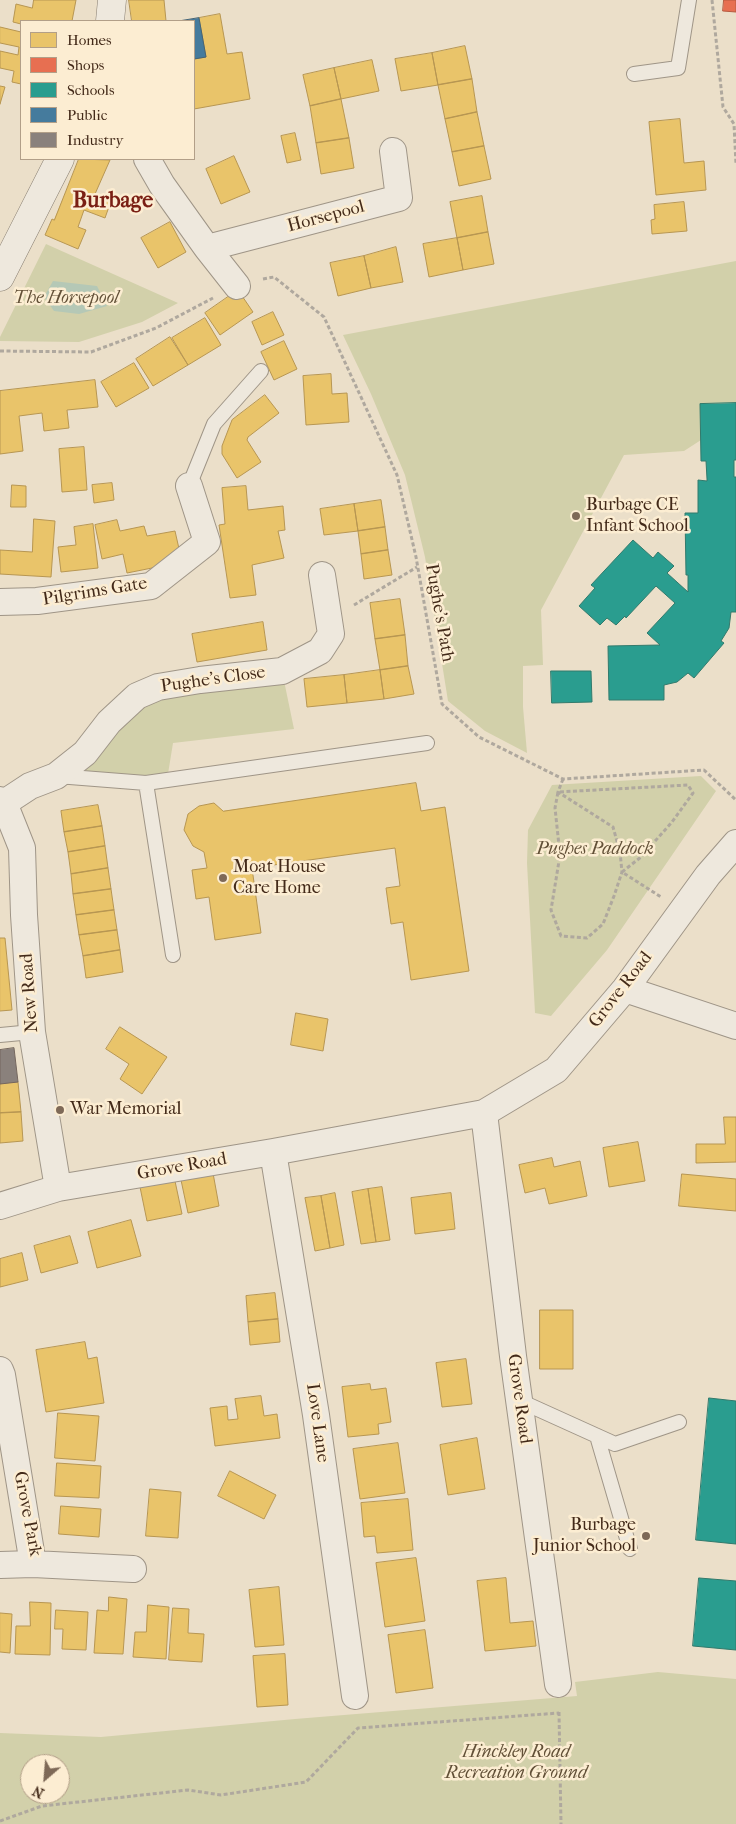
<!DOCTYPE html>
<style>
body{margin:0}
#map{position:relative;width:736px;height:1824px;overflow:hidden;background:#ebdfc9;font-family:"IM FELL French Canon",serif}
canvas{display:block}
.legend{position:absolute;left:20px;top:20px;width:175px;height:140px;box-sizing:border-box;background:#fcedd2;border:1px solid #b29f88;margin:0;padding:6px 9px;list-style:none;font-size:15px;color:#432a19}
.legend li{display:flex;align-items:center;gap:10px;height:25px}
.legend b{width:25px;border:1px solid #b29f88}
.north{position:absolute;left:20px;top:1754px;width:50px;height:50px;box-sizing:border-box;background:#fcedd2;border:1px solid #b29f88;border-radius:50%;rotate:207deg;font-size:14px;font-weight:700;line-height:20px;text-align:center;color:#432a19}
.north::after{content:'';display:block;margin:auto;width:18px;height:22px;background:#7e6957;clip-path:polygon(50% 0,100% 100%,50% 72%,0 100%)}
</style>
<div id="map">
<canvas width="736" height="1824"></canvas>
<ul class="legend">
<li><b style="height:14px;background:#e9c46a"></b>Homes</li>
<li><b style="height:14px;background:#e76f51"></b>Shops</li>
<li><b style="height:14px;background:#2a9d8f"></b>Schools</li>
<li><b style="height:14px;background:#457b9d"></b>Public</li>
<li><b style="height:14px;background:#8a817c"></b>Industry</li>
</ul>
<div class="north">N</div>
</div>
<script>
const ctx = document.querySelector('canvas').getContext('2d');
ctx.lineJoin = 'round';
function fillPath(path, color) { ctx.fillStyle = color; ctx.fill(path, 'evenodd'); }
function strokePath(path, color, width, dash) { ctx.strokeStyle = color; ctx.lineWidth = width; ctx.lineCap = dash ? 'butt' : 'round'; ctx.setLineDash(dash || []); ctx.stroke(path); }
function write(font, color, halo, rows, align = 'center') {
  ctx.font = font + ' "IM FELL French Canon",serif'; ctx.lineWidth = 5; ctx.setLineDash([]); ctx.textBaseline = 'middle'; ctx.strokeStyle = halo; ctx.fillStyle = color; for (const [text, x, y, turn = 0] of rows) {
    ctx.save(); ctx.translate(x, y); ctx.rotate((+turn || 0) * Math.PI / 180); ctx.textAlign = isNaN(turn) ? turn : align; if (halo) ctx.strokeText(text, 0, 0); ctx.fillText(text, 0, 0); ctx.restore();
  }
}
fillPath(new Path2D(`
 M46,244L178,303L142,322L79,342L0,341V337Z
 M736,261V403L701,404V440L684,451L624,455L541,610L543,665L523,666V707L527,753L485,731L448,701L425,557L405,475L371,394L343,335Z
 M282,671L294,729L173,743L167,780L68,777L137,696Z
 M701,776L716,791L607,950L551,1016L535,1013L527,863L528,830L552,785Z
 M658,1672L736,1679V1824H0V1733L101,1737L295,1719L577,1696L575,1682ZM30,1764H60V1794H30Z`), '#d2d0aa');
fillPath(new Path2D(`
 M53,281L97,286L107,306L79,314L54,311L44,297Z`), '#b5c8b6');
const homes = new Path2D(`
 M34,0H76L72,21H21V24L13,22L16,4L32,8Z
 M129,0H164L166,21H132Z
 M220,14L227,54L242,52L250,99L194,109V59L206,57L199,18Z
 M0,27L21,32V84L12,82L14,71L0,68V51L18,55L19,47L0,43Z
 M465,46L472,79L438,85L432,53Z
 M432,53L438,85L401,91L395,59Z
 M372,60L379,91L341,99L334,68Z
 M334,68L341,99L310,106L303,75Z
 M472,79L477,112L445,119L438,85Z
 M0,86L5,87L0,104Z
 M341,99L349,138L316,143L310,106Z
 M477,112L484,146L452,152L445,119Z
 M680,119L684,163L704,161L706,190L656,195L649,122Z
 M295,133L301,160L287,163L281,136Z
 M349,138L354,168L321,174L316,143Z
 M484,146L491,179L459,186L452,152Z
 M234,156L250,192L221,204L206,169Z
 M79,159L110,160L95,194L111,201L105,218L84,210L78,227L86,230L78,249L45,235L52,219L54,220Z
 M482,196L488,232L457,238L450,202Z
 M684,202L687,231L652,234L651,220L655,219L654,205Z
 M170,222L186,252L158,268L141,238Z
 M488,232L494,264L463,270L457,238Z
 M457,238L463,270L429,277L423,244Z
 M396,247L403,282L371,288L364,256Z
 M364,256L371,288L338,296L330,263Z
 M238,290L253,312L220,335L205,313Z
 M273,312L284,335L262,345L252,322Z
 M205,318L221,345L188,365L172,338Z
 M170,337L188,365L153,386L136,359Z
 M284,341L297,369L274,380L261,352Z
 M134,363L149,388L116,407L101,382Z
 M331,374L332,394L347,393L349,422L306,425L303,376Z
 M95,380L98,407L67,410L69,428L44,431L42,413L19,416L23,451L0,454V391Z
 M265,395L279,413L248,437L247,440L261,462L237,478L222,454V446L232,420Z
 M84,447L87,490L62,492L59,449Z
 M112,483L114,500L94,503L92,485Z
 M12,485L26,486V507H11Z
 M246,486L248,510L283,506L285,530L278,531L284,558L252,565L256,595L230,598L219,525L225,524L222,488Z
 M381,500L385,527L358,531L354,504Z
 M354,504L358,531L324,535L320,509Z
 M34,519L55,521L51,577L0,574V550L32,552Z
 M117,520L120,531L144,526L147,536L175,531L182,562L127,573L123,554L102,559L95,525Z
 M93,524L98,568L61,572L58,547L76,545L74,527Z
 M385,527L388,550L361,554L358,531Z
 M388,550L392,575L364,579L361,554Z
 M400,599L405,635L375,639L370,603Z
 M263,622L267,650L197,662L192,634Z
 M405,635L408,666L380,670L375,639Z
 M408,666L414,694L384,699L380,670Z
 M380,670L384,699L347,703L344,675Z
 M344,675L347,703L307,707L304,679Z
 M416,783L421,811L445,807L469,971L411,980L403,922L391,924L386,888L400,886L395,848L252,868L261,933L215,940L209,897L196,899L192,870L207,868L204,852L193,846L184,830L188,814L199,806L214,803L223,811Z
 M98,805L102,826L64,832L61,811Z
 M102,826L105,846L68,852L64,832Z
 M105,846L108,868L71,874L68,852Z
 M108,868L111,889L73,894L71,874Z
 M111,889L114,910L76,915L73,894Z
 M114,910L117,930L79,935L76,915Z
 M117,930L120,950L83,956L79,935Z
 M0,938H5L12,1010L0,1011Z
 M120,950L123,972L86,978L83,956Z
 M296,1013L328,1019L323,1051L291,1045Z
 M120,1027L167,1057L142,1094L120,1079L129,1064L106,1049Z
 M18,1082L21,1112L0,1113V1084Z
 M21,1112L23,1141L0,1143V1113Z
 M724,1117H736V1162L696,1163V1144H725Z
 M638,1142L645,1181L609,1187L603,1148Z
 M552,1158L554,1167L580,1161L587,1196L549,1204L545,1188L525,1193L519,1165Z
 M213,1173L219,1206L188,1213L181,1180Z
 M682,1174L736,1179V1211L679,1206Z
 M175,1181L182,1214L147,1221L140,1187Z
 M382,1187L390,1240L376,1242L368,1189Z
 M368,1189L376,1242L361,1244L352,1192Z
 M335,1193L344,1245L330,1248L321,1196Z
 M451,1193L455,1229L415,1234L411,1198Z
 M321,1196L330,1248L315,1251L305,1198Z
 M131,1220L141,1256L97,1268L88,1232Z
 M70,1236L78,1263L41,1273L34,1246Z
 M22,1253L28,1280L0,1287V1259Z
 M275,1293L278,1319L248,1322L246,1296Z
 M540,1310H573V1369H540Z
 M278,1319L280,1342L250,1345L248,1322Z
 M85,1342L88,1359L97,1357L104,1403L46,1412L36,1350Z
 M466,1359L472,1404L442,1407L436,1363Z
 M370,1384L371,1390L386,1388L391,1422L378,1424L379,1434L348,1437L342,1387Z
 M261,1396L264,1416L277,1414L280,1438L215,1446L210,1408L227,1406L228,1420L238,1419L235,1399Z
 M58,1413L99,1416L95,1461L55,1458Z
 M477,1438L485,1489L448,1495L440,1445Z
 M398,1443L405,1493L360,1499L353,1449Z
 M57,1463L101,1466L99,1498L55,1496Z
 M230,1471L276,1495L264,1519L218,1496Z
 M150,1489L181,1492L178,1538L146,1536Z
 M408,1499L413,1550L377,1553L375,1536L364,1537L361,1503Z
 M61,1506L101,1509L99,1537L59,1534Z
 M416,1558L425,1621L385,1627L376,1563Z
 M506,1578L510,1623L533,1621L536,1646L485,1651L477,1581Z
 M279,1587L284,1645L255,1647L249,1590Z
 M109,1597L127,1599L123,1654L94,1653L97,1610L108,1611Z
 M30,1602L51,1603L50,1655L15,1654L16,1626H30Z
 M148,1605L169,1607L166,1659L133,1657L135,1632H146Z
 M173,1608L189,1609L188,1633L204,1634L202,1662L169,1660Z
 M56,1610L88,1612L86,1650L62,1649L63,1629H55Z
 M0,1613L12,1614L10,1653L0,1652Z
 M425,1630L433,1688L396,1693L388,1635Z
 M285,1654L288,1705L257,1707L253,1656Z`);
fillPath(homes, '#e9c46a');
strokePath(homes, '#b79652', 1);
const shops = new Path2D(`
 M724,0H736V12L723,11Z`);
fillPath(shops, '#e76f51');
strokePath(shops, '#b65a40', 1);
const schools = new Path2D(`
 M736,403V460H734V477H736V612H731L729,628L721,641L724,643L694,678L688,673L677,682L664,685V700H609L608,646L660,645L647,633L675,603L656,586L626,618L625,616L616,625L607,618L600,625L579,606L595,588L591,585L633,540L653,558L658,552L674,566L667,573L688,592V575H686L685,513H698V480L707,481V479L706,461H701L700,404Z
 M551,671H591L592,702L552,703Z
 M709,1398L736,1401V1544L696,1540Z
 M699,1578L736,1581V1650L693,1646Z`);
fillPath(schools, '#2a9d8f');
strokePath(schools, '#327a6c', 1);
const public = new Path2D(`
 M199,18L206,57L194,59V21H179Z`);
fillPath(public, '#457b9d');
strokePath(public, '#446375', 1);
const industry = new Path2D(`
 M14,1048L18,1082L0,1084V1050Z`);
fillPath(industry, '#8a817c');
strokePath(industry, '#75675e', 1);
const lane = new Path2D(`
 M634,74L678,68L689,0
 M189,486L214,424L261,371
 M57,776L146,783L427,743
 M146,783L173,955
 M0,1035L32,1032
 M520,1401L615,1444L679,1422
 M597,1436L630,1549`);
const street = new Path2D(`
 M147,159L162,185L207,248L399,198L393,151
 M207,248L237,286
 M0,602L37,601L151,586L207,542L189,486
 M0,800L4,803L22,848L24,915L32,1032L58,1188
 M4,803L30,786L56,776L85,753L109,722L137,696L158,687L200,680L282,671L320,651L331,634L322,575
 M625,989L736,1026
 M484,1113L513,1356L558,1684
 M273,1152L316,1415L355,1696
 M0,1206L58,1188L273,1152L484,1113L556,1070L625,989L708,875L736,843
 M0,1370L2,1375L33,1564L133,1569
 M0,1565L33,1564`);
const secondary = new Path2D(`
 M110,21L112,0
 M0,277L60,159`);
strokePath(lane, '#9f9587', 16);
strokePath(street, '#9f9587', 28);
strokePath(secondary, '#877d70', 29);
strokePath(new Path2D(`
 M712,0L723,107L734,124L736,164
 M263,279L274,277L324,317L397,475L416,557L442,704L479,737L563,779L704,770L736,800
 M0,351L91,352L156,328L213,298
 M354,605L417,567
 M563,779L558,792L613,827L620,852L622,872L614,896L603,924L587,938L561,936L551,910L560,855L555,808L558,792L688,785L693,793L672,822L641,857L622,872L661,897
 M559,1712L561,1824
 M0,1821L42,1806L188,1790L221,1795L306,1782L358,1728L559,1713`), '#afa89e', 3, [4, 2.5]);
strokePath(lane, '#eee8dd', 14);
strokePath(street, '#eee8dd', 26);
strokePath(secondary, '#eee8dd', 28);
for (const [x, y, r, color] of [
 [576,516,5,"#7e6957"],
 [223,878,5,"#7e6957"],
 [60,1110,5,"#7e6957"],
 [646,1536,5,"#7e6957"]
]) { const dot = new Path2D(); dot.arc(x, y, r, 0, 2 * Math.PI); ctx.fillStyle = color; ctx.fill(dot); strokePath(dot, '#fcedd2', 2); }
write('18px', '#432a19', '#fcedd2', [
 ["Horsepool",326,217,-15],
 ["Pilgrims Gate",95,592,-9],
 ["Pughe's Path",439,613,80],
 ["Pughe's Close",213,680,-8],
 ["Grove Road",621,990,-52],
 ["New Road",30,993,-94],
 ["Grove Road",182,1167,-10],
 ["Grove Road",519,1399,82],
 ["Love Lane",317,1423,82],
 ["Grove Park",27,1514,79]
]);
write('italic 18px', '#625037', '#fcedd2', [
 ["The Horsepool",66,299],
 ["Pughes Paddock",595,850],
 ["Hinckley Road",516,1753],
 ["Recreation Ground",516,1774]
]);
write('18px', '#432a19', '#fcedd2', [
 ["Burbage CE",586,506],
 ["Infant School",586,527],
 ["Moat House",233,868],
 ["Care Home",233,889],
 ["War Memorial",70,1110],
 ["Burbage",636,1526,"right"],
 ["Junior School",636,1547,"right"]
], 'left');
write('bold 22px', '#7a1f14', '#fcedd2', [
 ["Burbage",113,202]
]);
</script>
